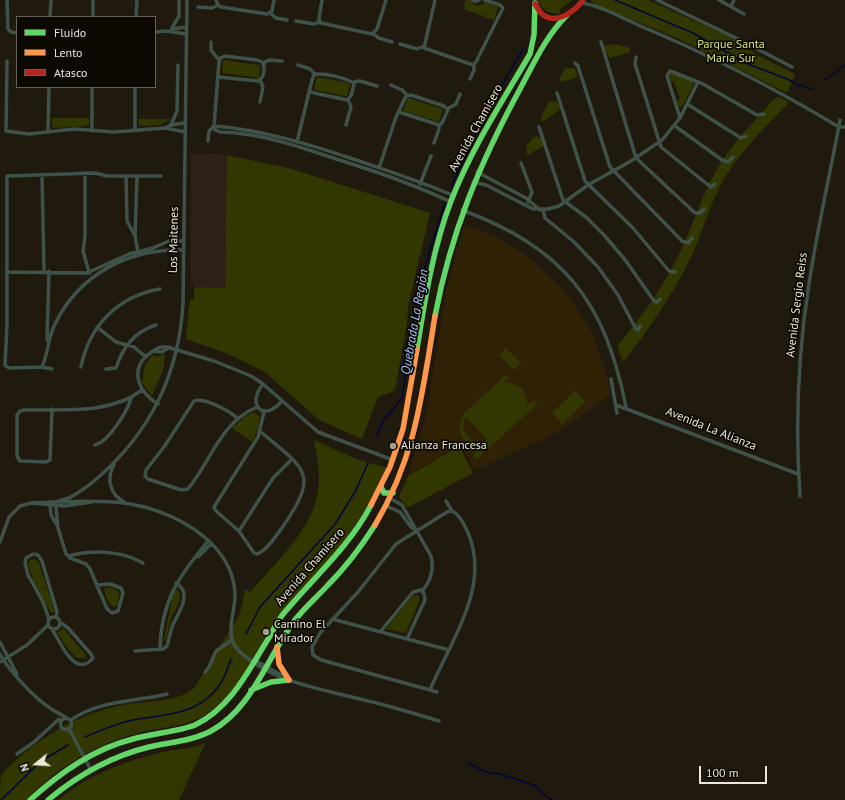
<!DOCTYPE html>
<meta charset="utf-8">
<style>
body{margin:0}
#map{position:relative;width:845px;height:800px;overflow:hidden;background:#201a0e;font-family:"PT Sans",sans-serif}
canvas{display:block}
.legend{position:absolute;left:16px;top:16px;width:140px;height:72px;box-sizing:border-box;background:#0c0802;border:1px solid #666158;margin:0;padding:5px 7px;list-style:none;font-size:12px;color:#ede6d9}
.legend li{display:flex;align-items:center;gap:8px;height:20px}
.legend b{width:20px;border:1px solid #666158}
.north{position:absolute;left:16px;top:744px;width:40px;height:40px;-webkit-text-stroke:3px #0c0802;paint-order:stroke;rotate:252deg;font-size:11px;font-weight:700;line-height:16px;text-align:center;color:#ede6d9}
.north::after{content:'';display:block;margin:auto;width:14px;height:18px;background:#ede6d9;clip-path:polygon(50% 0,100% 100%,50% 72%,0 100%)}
.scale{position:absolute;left:699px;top:766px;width:68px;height:18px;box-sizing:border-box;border:2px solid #ede6d9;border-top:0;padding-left:5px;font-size:12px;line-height:14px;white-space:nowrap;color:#ede6d9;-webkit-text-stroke:3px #0c0802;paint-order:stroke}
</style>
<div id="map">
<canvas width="845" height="800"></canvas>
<ul class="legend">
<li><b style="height:5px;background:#63d668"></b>Fluido</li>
<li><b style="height:5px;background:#ff974d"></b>Lento</li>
<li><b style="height:5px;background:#b3261e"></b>Atasco</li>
</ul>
<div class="north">N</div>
<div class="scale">100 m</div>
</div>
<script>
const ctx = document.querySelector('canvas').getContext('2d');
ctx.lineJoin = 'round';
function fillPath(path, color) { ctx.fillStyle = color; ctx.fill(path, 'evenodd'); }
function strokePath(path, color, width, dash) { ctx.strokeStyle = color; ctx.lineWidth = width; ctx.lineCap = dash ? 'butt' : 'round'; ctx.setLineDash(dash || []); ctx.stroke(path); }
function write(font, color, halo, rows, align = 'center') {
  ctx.font = font + ' "PT Sans",sans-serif'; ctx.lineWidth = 3.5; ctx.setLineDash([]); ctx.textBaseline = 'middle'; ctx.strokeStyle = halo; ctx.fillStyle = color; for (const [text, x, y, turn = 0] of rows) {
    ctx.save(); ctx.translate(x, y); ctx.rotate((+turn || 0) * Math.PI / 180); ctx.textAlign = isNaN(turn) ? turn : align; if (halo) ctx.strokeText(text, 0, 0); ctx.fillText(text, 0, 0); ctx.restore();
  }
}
fillPath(new Path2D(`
 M191,153L227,155L225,288L194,287V285H190Z`), '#2f2017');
fillPath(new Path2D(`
 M464,225L495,236L521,252L535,262L564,290L574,303L593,335L603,362L611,394L568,426L543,440L474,470L461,444L408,475L426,417L446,291Z`), '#2e2106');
fillPath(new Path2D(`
 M465,0H470L474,5L479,6L485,2L498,7L494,20L464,9Z
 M537,0H572L559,10L561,13C550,15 542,10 537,0Z
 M591,0H648L739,41L759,56L795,74L787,93L677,38L592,3Z
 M614,44L630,48V52L609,58L604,46Z
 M223,60L260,65L259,78L222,73Z
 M565,68H575L578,77L562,82L559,80Z
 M672,73L693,82V86L682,107L678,106L676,100L680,99L674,81L671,82L669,76Z
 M317,77L350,83L348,94L346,96L314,90Z
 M778,97L789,102C767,125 745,147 727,174C711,199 704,228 692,255C674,293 649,329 623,362L617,346C642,317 665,285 681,250C694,223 702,195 717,169C732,143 754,122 773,100Z
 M408,98L443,109L439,122L403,111Z
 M549,102H557L560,109L543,122L541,117Z
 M51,118H89V124L86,126L53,128Z
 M138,119H171L160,125L139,126Z
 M533,137H541L544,146L527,155L526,147Z
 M227,155L292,169L430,213L408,307L407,324L395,390C390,395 382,393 377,399L362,439L319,420L265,372L228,354L186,339L190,299H194V287L225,288Z
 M506,348L521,363L514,370L499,355Z
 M165,353L164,367L152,396L142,383L145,365L152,355L158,357Z
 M506,374L509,377L503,382C517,382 528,391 527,405L534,400L537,404L477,459L473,455L482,447C463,447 454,431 463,415ZM465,417H466L488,440L480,442L469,439L463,427Z
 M575,391L585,402L562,424L552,413Z
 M254,412L260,417L257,431L252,442L232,428L247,415Z
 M314,440L356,459L388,468C369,504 350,537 324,567C309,583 293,596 281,613C256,647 241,695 203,716C184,727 163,727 142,732C98,743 57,767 26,800H0C0,793 0,782 1,776C3,771 9,767 13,763C43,735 82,713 122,705C143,701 180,703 195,687L240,614L245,590L250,592C272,567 307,534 316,501C322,482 318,460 314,440Z
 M459,446L473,473L407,508L399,497L408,476Z
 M35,559L39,563L55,612L51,613L34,582L28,564L30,560Z
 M105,587L113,588L119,592L118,604L114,607C109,604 103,594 105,587Z
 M177,589C185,601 173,610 170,622C168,631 168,637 163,644L173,593Z
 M413,595H418L420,599L406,633L386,629Z
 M63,628L85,654L86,658H77L68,649L57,633Z
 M205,744L179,800H58C88,775 125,761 163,752C177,749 191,748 205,744Z`), '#323702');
strokePath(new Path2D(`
 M615,0L693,33L745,63L787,79L799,85L812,89
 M826,79L845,65
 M451,187L483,119L524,47
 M377,436L383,421L402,398L419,286L445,203
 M246,634L260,607L336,523L356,490L368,463
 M85,737C99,731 113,725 128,721C161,714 196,717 218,687C225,679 227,669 231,659
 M468,763L486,772L500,774L534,785L551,800
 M1,800L41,761L68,745`), '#03043c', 1.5);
strokePath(new Path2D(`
 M7,0L8,29L11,32L17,33
 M216,0L218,5L221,7L267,14L272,11L274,0
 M322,0L319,19L321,23L372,34L377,29L386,0
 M435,0L424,48L473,65L476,62L503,8L500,5L485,0
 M472,0L476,1L479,0
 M657,0L738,39L792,67
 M719,0L744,14
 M582,3C601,6 621,17 638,25C708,54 774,88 839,127H845
 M731,6L734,0
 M198,7L212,8L218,5
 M270,13L276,18L287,20
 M50,17L51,0
 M93,17V0
 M136,17L137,0
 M296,21L314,24L320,22
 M172,28L179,16V0
 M172,29L186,27
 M155,32L167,31L186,34
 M373,34L379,38L392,42
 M211,42V50L219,60
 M601,42L636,158L695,213H700L704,209
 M400,44L417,49L424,46
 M636,57L635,64L661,147L707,184L711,187L715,184
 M7,61L6,131L29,134L74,129L114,132L165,128L171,125L185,123
 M263,63L269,60L282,61
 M575,63L578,66L610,167L682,241L688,243L692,238
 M298,65L310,69L315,74
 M470,79L474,70V64
 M260,80L263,87L260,102
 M354,82L360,81L377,86
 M391,85L402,90L407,95
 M557,93L585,181L633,228L669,271L675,272
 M687,104L741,138L746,136
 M447,109L456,104L460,94
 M680,118L667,76L670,71L703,84L757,115L764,114
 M171,125L177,111L178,65
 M346,125L351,107L348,99
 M214,126L215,130L220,132C260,133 298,146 336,159C375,171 413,184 451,202
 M214,126C262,130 305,143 350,158C385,170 420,181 454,196
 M675,126L722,160L728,162L733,157
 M539,127L563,200L587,218L604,235L626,261L654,301L657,302L660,299
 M165,128L185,132
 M135,129V87
 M48,131L49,87
 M92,131V87
 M208,141L209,131L214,126L219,62L220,58L225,56L257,60L262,62C266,67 264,78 258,81L218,77
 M297,142L312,80L314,75C320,72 350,78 354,84L351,96L347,100L310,92
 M434,143L439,129V125
 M521,163L532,192L528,202
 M379,168L396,117L406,96L411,95L444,106L448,110L442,123L439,125L399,112
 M477,172L526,198L540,210
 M85,173V236L83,251L89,272
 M42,175L44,271
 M126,176L127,221L135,236
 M137,176L135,236L138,252
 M473,182L486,185L533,209H548L559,206L588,185L631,161L662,140L680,118L698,82
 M420,184L431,156
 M543,209L545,218L574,242L598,267L618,295L636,329L638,330L640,326
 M462,210C564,248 605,301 626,407
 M6,272L90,273
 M89,272L129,254L153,248L169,241H184
 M97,327L116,342L134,347L146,357
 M47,340L49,271
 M154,351L162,352L170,347
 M42,367C48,354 48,339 54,326C78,275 128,248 184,250
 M81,367C89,326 118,296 160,289
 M52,369L42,367L9,368L5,365L7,325V176L95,173L107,176H161
 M106,369L116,368C123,347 134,332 156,325
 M611,379L617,413
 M263,384C246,405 263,423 282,401
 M158,404C137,391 128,367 153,351C158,348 161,346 167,347L214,361L251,376L263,384L318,432L393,460
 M616,405L798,474
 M52,409L50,460L46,462L20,461L17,456V415L20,411L24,410C62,409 110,415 142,390
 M237,418C230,411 204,397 194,401L164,447L146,470L145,476L148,479L181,490L188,489C212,459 220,423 257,407
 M261,432C304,469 320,472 284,525C278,533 267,551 257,554L254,553L239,531L216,511L214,507L258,437L264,412
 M95,445C108,442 128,411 131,398
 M114,465C106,479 110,494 124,502
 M800,496C795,425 798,354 809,284C817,229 830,175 840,120
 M390,498L402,505L431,556C434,569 431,581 422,591
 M446,501L452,511
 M60,502C81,501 102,500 124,503C170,509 232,540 235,593C236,612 223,635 239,651C271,682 318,688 360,699C387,705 413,713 439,721
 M31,503L54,502
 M50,506C55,501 62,500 69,498C78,493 87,487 94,481C150,434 179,376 183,303L187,0
 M50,506L51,515L57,525
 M386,506L400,512L411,527L416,531
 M56,507L58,528L66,554L70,558L86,564L90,569L107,609L112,613L118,611L123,593L121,588L110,584L97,585
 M239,531L273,478L292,459
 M0,542L9,517L20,506L31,503L65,506L91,502
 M68,556C92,550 121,550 143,563
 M198,557L211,544
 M48 623a6 6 0 1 1 12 0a6 6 0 1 1-12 0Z
 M49,619L43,602L28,575L25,563L26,558L33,554L38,555L42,561L57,612L56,617
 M332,619L449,650
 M52,629C59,640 75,680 93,658L91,654L68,628L60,622
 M381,631L413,592L421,590L424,593L425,600L407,639
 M0,642L17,674
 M160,649C161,601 179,576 208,541
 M135,651L163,649L167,646C169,640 170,633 172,627C177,614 194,594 176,583
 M0,654C9,671 36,700 53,710C58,713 62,715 67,718
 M253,661L258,662L285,677
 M0,662L27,645L48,625
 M205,672L209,667L216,651L232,640
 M430,690C450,642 490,589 469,535C465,526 460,515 452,511L447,512L396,544L358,592L320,633L312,647L313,655L321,660L430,690L437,692
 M60.5 724a5.5 5.5 0 1 1 11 0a5.5 5.5 0 1 1-11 0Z
 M71,720C99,700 135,702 167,694
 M69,729L91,770
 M17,754L34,742L59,719`), '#3e524a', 3.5);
strokePath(new Path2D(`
 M435,316C451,232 479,165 520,89C534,63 546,36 567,15
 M417,349C425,299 433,248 451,201C471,149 502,102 530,54L534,35L535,3
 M381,487L384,493H393
 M251,690L271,682L289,680
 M30,800C60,773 93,749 133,739C150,734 181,731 195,725C232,707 249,669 270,636C274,628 278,620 284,613C314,577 350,546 371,505
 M48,800C78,775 112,756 149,747C170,742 192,741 211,731C253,708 267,657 295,620C304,608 317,597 328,585C346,567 361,547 375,525`), '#63d668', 5.5);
strokePath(new Path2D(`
 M371,505L390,467L403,429L417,349
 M375,525C416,456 422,394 435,316
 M277,647L279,664L289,680`), '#ff974d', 5.5);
strokePath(new Path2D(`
 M535,4C537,7 540,12 542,14C556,26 575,11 583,0`), '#b3261e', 5.5);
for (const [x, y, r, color] of [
 [393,446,4,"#a59f92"],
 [266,632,4,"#a59f92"]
]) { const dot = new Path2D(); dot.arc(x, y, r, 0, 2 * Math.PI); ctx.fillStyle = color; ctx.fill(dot); strokePath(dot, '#0c0802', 1.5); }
write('12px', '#d6e972', '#0c0802', [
 ["Parque Santa",731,45],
 ["María Sur",731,59]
]);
write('12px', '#ede6d9', '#0c0802', [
 ["Avenida Chamisero",476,128,-61],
 ["Los Maitenes",174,240,-89],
 ["Avenida Sergio Reiss",797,305,-83],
 ["Avenida La Alianza",711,429,22],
 ["Avenida Chamisero",310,567,-49]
]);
write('12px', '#ede6d9', '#0c0802', [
 ["Alianza Francesa",401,446],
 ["Camino El",274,625],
 ["Mirador",274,639]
], 'left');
write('italic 13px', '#a6c6ff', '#0c0802', [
 ["Quebrada La Región",415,322,-80]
]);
</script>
